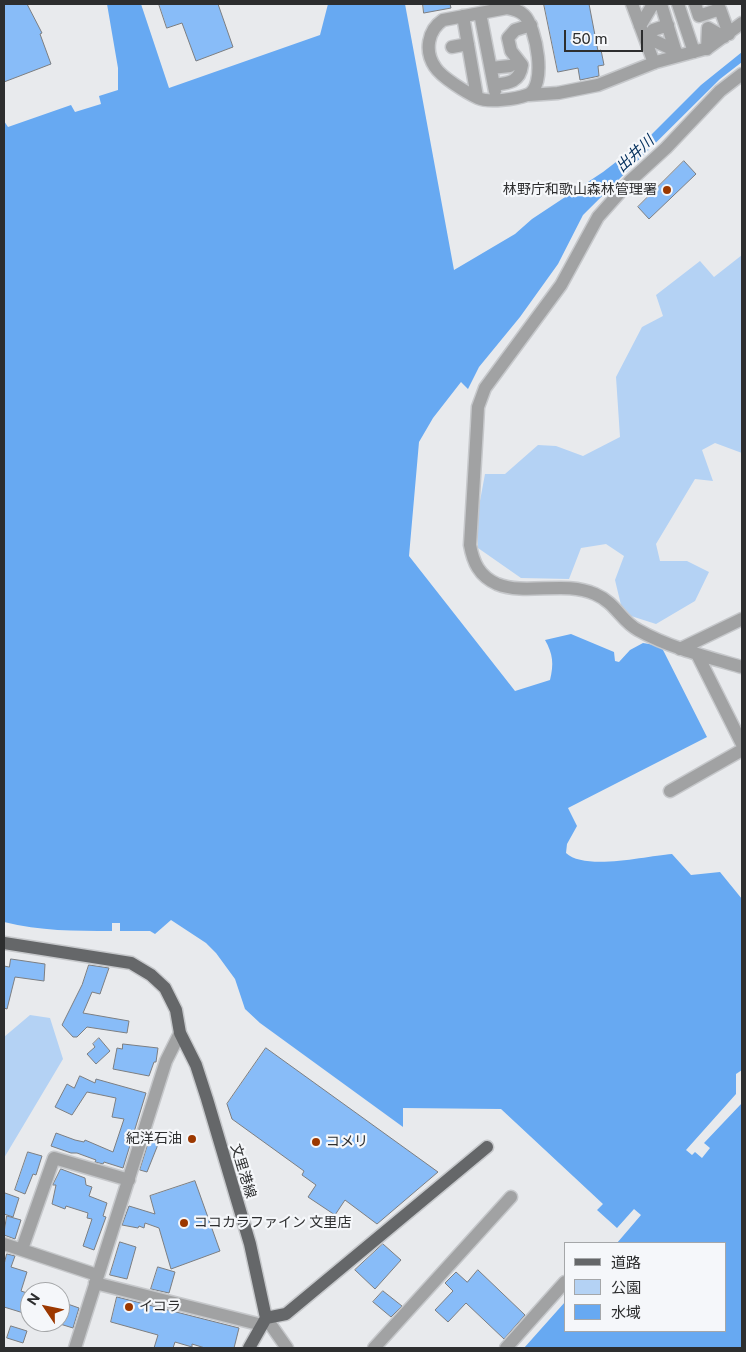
<!DOCTYPE html>
<meta charset="utf-8">
<style>
body{margin:0}
#map{position:relative;width:746px;height:1352px;overflow:hidden;background:#e8eaed;font-family:"Public Sans","Noto Sans JP",sans-serif}
canvas{display:block}
.frame{position:absolute;inset:0;border:5px solid #2d2e2f;pointer-events:none}
.legend{position:absolute;left:564px;top:1242px;width:162px;height:90px;box-sizing:border-box;background:#f5f7fa;border:1px solid #a5a7a9;margin:0;padding:6px 9px;list-style:none;font-size:15px;color:#2d2e2f}
.legend li{display:flex;align-items:center;gap:10px;height:25px}
.legend b{width:25px;border:1px solid #a5a7a9}
.north{position:absolute;left:20px;top:1282px;width:50px;height:50px;box-sizing:border-box;background:#f5f7fa;border:1px solid #a5a7a9;border-radius:50%;rotate:304deg;font-size:14px;font-weight:700;line-height:20px;text-align:center;color:#2d2e2f}
.north::after{content:'';display:block;margin:auto;width:18px;height:22px;background:#9c3800;clip-path:polygon(50% 0,100% 100%,50% 72%,0 100%)}
.scale{position:absolute;left:564px;top:30px;width:79px;height:22px;box-sizing:border-box;border:2px solid #2d2e2f;border-top:0;padding-left:6px;font-size:15px;line-height:18px;white-space:nowrap;color:#2d2e2f;-webkit-text-stroke:4px #f5f7fa;paint-order:stroke}
</style>
<div id="map">
<canvas width="746" height="1352"></canvas>
<div class="frame"></div>
<ul class="legend">
<li><b style="height:6px;background:#656769"></b>道路</li>
<li><b style="height:14px;background:#b4d2f4"></b>公園</li>
<li><b style="height:14px;background:#67a9f2"></b>水域</li>
</ul>
<div class="north">N</div>
<div class="scale">50 m</div>
</div>
<script>
const ctx = document.querySelector('canvas').getContext('2d');
ctx.lineJoin = 'round';
function fillPath(path, color) { ctx.fillStyle = color; ctx.fill(path, 'evenodd'); }
function strokePath(path, color, width, dash) { ctx.strokeStyle = color; ctx.lineWidth = width; ctx.lineCap = dash ? 'butt' : 'round'; ctx.setLineDash(dash || []); ctx.stroke(path); }
function write(font, color, halo, rows, align = 'center') {
  ctx.font = font + ' "Public Sans","Noto Sans JP",sans-serif'; ctx.lineWidth = 4.5; ctx.setLineDash([]); ctx.textBaseline = 'middle'; ctx.strokeStyle = halo; ctx.fillStyle = color; for (const [text, x, y, turn = 0] of rows) {
    ctx.save(); ctx.translate(x, y); ctx.rotate((+turn || 0) * Math.PI / 180); ctx.textAlign = isNaN(turn) ? turn : align; if (halo) ctx.strokeText(text, 0, 0); ctx.fillText(text, 0, 0); ctx.restore();
  }
}
fillPath(new Path2D(`
 M742,255V453L715,443L702,450L713,481L695,479L656,544L660,561H687L709,572L695,601L656,624L631,616L621,605L615,580L624,556L606,544L581,548L569,579L521,578L478,548L477,517L485,474H505L538,445L556,446L583,456L620,437L616,377L642,327L663,316L656,295L700,261L714,277Z
 M30,1015L50,1018L63,1059L4,1158V1037Z`), '#b4d2f4');
fillPath(new Path2D(`
 M107,4H141L169,88L320,35L328,4H405L454,270L515,234L532,219L603,172L651,135L701,85L742,52V62L720,79L583,215L558,264L520,317L479,367L468,389L461,382L433,418L419,442L409,556L515,691L550,680C554,664 553,654 545,640L571,634L614,652L615,661L619,662L630,650L643,643L661,646L707,737L568,808L577,826L567,844L566,853C585,871 646,856 672,854L691,875L720,872L742,899V1070L736,1074V1094L686,1150L692,1155L695,1152L702,1158L710,1148L704,1143L742,1103V1348H524L565,1302V1331H725V1243H617L641,1215L634,1209L617,1228L597,1210L603,1204L501,1109L403,1108V1127L260,1023L245,1009L235,979L216,953L206,943L171,920L155,934L150,931H120V923H112V931C75,931 40,931 4,922V121L8,127L71,105L75,112L101,104L99,96L118,90V68Z`), '#67a9f2');
const building = new Path2D(`
 M4,4H27L42,33L40,34L51,64L4,82Z
 M159,4H218L233,47L196,61L182,23L167,28Z
 M423,4H450L451,8L424,13Z
 M544,4H589L598,51L601,50L604,65L598,66L599,76L580,80L578,68L558,72Z
 M684,161L696,174L649,219L638,207Z
 M11,959L45,964L44,981L15,977L7,1009L4,1008V966L9,967Z
 M89,965L109,968L101,991L100,994L92,992L83,1013L129,1021L127,1033L87,1027L77,1037H73L62,1025L82,985Z
 M99,1038L110,1051L96,1064L87,1054L95,1047L93,1044Z
 M123,1044L158,1048L156,1062H154L149,1076L113,1069L117,1048L122,1049Z
 M266,1048L438,1172L377,1224L345,1200L335,1215L308,1197L316,1185L302,1175L304,1171L232,1119L227,1104Z
 M80,1076L95,1083L96,1079L146,1093L123,1168L104,1162L103,1164L95,1162L96,1160L77,1153H71L51,1146L56,1133L75,1140L84,1142L85,1140L113,1152L124,1119L112,1117L116,1098L87,1092L72,1115L55,1107L67,1084L74,1088Z
 M150,1138L159,1142L147,1172L140,1170Z
 M28,1152L42,1156L36,1175L33,1174L25,1194L15,1190Z
 M61,1169L85,1178L86,1185L92,1187L89,1196L107,1203L103,1216L106,1217L94,1250L83,1246L92,1219L87,1218L88,1213L66,1206L65,1209L52,1204L56,1185H53Z
 M195,1181L220,1251L171,1269L159,1228L145,1223L144,1228L139,1226L138,1228L122,1225L129,1206L155,1214L150,1196Z
 M5,1193L19,1198L13,1217L4,1214Z
 M7,1216L21,1220L15,1239L4,1235Z
 M120,1242L136,1247L127,1279L110,1275Z
 M383,1244L401,1260L375,1289L355,1270Z
 M7,1254L15,1256L11,1267L27,1272L21,1291L30,1294V1315L4,1307V1265Z
 M158,1267L175,1272L169,1293L151,1289Z
 M478,1270L525,1315L504,1339L466,1303L448,1322L435,1310L453,1291L445,1283L456,1272L467,1282Z
 M383,1291L402,1306L391,1317L373,1302Z
 M117,1297L239,1328L234,1348H205L192,1344V1347L175,1342L173,1348H154L158,1335L111,1322Z
 M62,1302L79,1308L73,1328L60,1324Z
 M11,1326L27,1331L23,1343L7,1338Z`);
fillPath(building, '#88bcf8');
strokePath(building, '#7c7e81', 1);
const minor = new Path2D(`
 M632,4L654,63
 M661,4L677,56
 M678,4L694,52
 M695,4L699,16L720,9L729,34
 M507,8C513,9 519,10 524,15C536,26 548,88 527,95C516,99 489,103 478,98C467,93 441,77 435,67C424,51 428,30 443,20Z
 M480,13L495,91
 M463,16L477,97
 M640,26L653,4
 M653,30L668,25
 M644,36L676,51
 M452,47L468,44
 M707,49L708,28L724,37
 M491,68L510,66
 M742,74L720,91L666,148L630,181L598,217L561,285L485,388L478,407L477,426L470,545C473,562 479,576 497,584C527,596 564,580 595,594C616,603 621,621 638,630C670,648 707,657 742,667
 M494,85C509,83 520,82 522,65L511,51L508,38L515,30L531,25
 M529,95L558,93L598,85L656,62L708,48L742,23
 M680,649L742,619
 M697,654L742,744
 M670,791L742,750
 M4,1244L97,1275
 M22,1249L54,1158L129,1180
 M95,1283L262,1325
 M266,1318L287,1348
 M75,1348L166,1061L180,1033
 M374,1348L511,1197
 M506,1348L565,1282`);
const major = new Path2D(`
 M4,943L131,963L151,975L165,988L176,1010L180,1033L196,1065L207,1099L250,1244L266,1318
 M266,1318L286,1314L487,1147
 M249,1348L266,1318`);
strokePath(minor, '#c6c8cb', 15);
strokePath(major, '#c6c8cb', 15);
strokePath(minor, '#a1a2a3', 12);
strokePath(major, '#656769', 12);
for (const [x, y, r, color] of [
 [667,190,5,"#9c3800"],
 [192,1139,5,"#9c3800"],
 [316,1142,5,"#9c3800"],
 [184,1223,5,"#9c3800"],
 [129,1307,5,"#9c3800"]
]) { const dot = new Path2D(); dot.arc(x, y, r, 0, 2 * Math.PI); ctx.fillStyle = color; ctx.fill(dot); strokePath(dot, '#f5f7fa', 2); }
write('14px', '#2d2e2f', '#f5f7fa', [
 ["林野庁和歌山森林管理署",657,190,"right"],
 ["紀洋石油",182,1139,"right"],
 ["コメリ",326,1142],
 ["ココカラファイン 文里店",194,1223],
 ["イコラ",139,1307]
], 'left');
write('14px', '#2d2e2f', '#f5f7fa', [
 ["文里港線",243,1171,73]
]);
write('italic 15px', '#002d5b', '#f5f7fa', [
 ["出井川",635,154,-43]
]);
</script>
